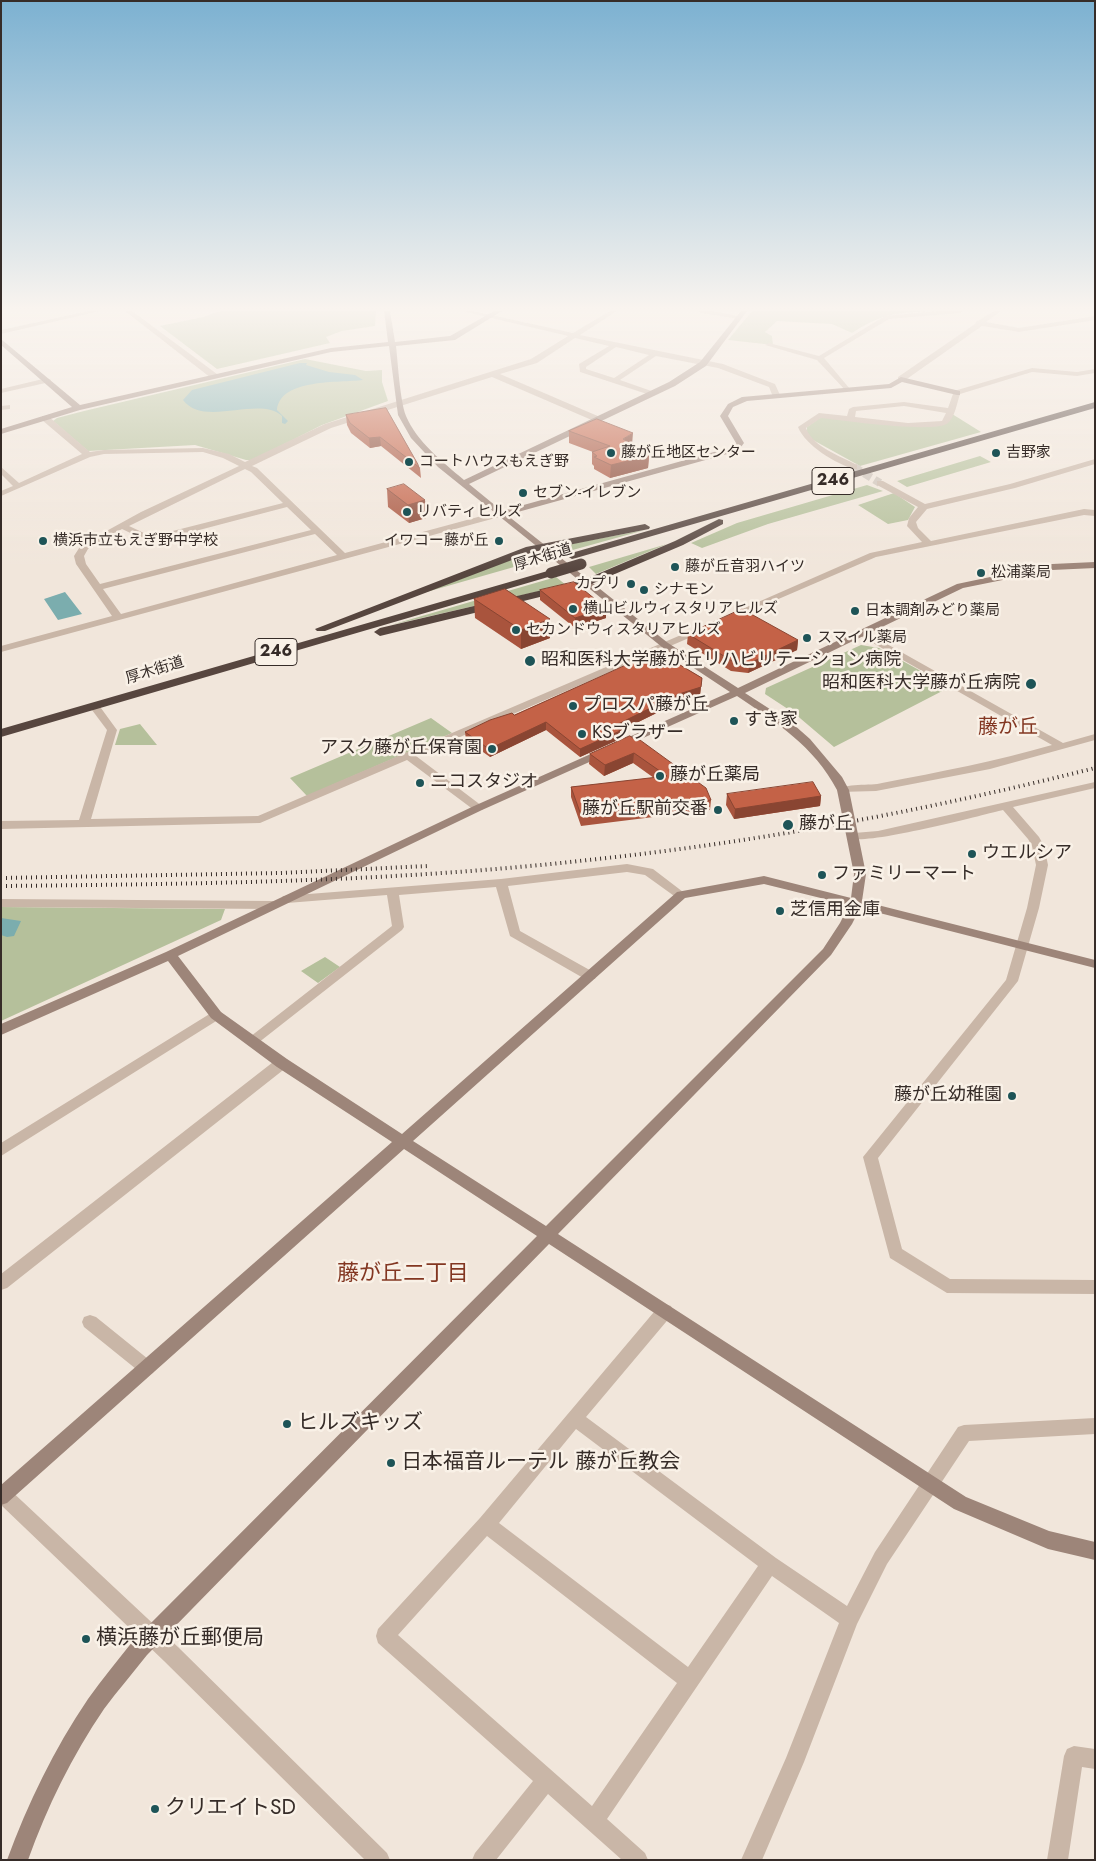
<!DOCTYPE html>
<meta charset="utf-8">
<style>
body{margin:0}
#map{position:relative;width:1096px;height:1861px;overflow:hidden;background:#f1e6db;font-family:Jost,sans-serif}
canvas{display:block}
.frame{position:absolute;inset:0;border:2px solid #362c28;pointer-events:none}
</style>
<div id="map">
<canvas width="1096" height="1861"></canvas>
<div class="frame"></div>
</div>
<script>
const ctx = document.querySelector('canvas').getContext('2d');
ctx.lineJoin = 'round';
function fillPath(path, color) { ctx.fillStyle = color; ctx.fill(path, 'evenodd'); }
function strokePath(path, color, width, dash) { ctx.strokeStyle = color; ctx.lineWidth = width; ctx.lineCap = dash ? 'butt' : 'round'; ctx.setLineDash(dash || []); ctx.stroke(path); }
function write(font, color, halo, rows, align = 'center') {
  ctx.font = font + ' Jost,"Noto Sans JP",sans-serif'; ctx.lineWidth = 5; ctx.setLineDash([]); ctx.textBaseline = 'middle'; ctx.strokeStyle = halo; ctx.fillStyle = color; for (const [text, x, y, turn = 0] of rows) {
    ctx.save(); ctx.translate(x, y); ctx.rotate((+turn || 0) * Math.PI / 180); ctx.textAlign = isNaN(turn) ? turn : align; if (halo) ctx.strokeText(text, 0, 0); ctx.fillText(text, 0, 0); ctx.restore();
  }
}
fillPath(new Path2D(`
 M220,311H376L375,326L342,331L326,337L330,343L217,369L160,326L203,317Z
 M752,311H935C896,313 885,312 852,333L832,324L777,321L765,332L772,336L773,345L728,340Z
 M305,359L366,371L382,370V382L388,401L322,425L253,460H246L195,445L88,451L53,421L57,418L84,411Z
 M949,412L981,432L860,466L813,440L807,433V427L821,417L908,425L944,423Z
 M980,456L991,462L907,487L897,481Z
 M867,485L883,491L768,524L702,548L691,543L737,523Z
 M894,493L915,507L908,520L888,524L858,505Z
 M645,530L569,551L560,546Z
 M667,544L596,574L589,567Z
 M526,554L535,561L423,593Z
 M556,577L566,585L391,625Z
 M861,645L879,648L950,687L834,747L794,713L765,694L766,688Z
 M431,718L452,733L307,796L290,778Z
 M140,724L157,745H115L120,729Z
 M1,907L225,909L221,920L1,1021Z
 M325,957L340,967L318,983L301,971Z`), '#b5c09b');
fillPath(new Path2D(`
 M300,363H307L306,365L329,372L355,375L363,380C340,383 280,378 277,410L288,421L285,424L282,423V416C259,395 204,428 183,400L192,390Z
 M65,592L82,614L58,620L44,599Z
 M1,918L21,921L14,936L7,937L1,935Z`), '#7badae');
strokePath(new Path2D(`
 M854,467L880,483`), '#ccc1b7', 8, [8, 4]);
fillPath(new Path2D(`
 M89,311H100L1,334V330Z
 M125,311H132L217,374V378H211Z
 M462,311H473L573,333L610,311H617L580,335L723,364L775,384L780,395L773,397L769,387L718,368L656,356L620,380L657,393L650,395L580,372L579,364L609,346L575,338L537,363L500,374L600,417V421H594L492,377L331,428L252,466L257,468L345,553L500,511L503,512V516L1,652V646L112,616L76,564L74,556L81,545L141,512L239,466L223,458L203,452L104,454L90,457L1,496V491L13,486L1,474V467L19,483L82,454L42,420V416H48L90,452L104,450L203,448L229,454L245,462L325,424L531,359L568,336ZM616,347L649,355L614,378L586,369V367ZM245,469L251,472L283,503L161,534L144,533L129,526ZM287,507L311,530L100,584L86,564L84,556L88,549L122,529L139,537L161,540ZM315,534L337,555L121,614L103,589Z
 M698,311H713L742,317L739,319L701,313Z
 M938,311H963L960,313L889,319L824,358L850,389L846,391L817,360L765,345L769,343L819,356L885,316Z
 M994,311H1001L986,322L1019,328L1095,316V320L1019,332L982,326L904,381H898V377L975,324L976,322Z
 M1032,368L1077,372L1095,369V373L1077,376L1032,372L960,394C957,403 955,417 948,423C936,434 840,420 821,418L806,428C813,447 840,456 857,465V469H854C836,464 805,445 798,427L819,413L847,416L849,409L853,407L904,402L948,408L954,391ZM904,406L946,413L942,421L908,423L855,417L856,411Z
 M47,378L51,380L50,382L1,393V389Z
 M10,405V409L1,410V406Z
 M1095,459V464L1015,488L927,509L916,522L918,528L931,541L1084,509L1095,510V516L1084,515L876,557L732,619H726L724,617L870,553L922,542L907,526L909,518L918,507L877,485V481H883L925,504L1010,484Z
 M702,626L707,629L705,631L416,756L482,806L484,808L482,810H474L407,760L260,823L1,829V821L79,820L107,730L89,706L90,704H98L117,730L91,819L258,816Z
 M862,630L1063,743L1095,734V740L990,769L876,791L839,792L837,790C844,783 871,786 882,783C940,772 996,761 1052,745L859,635L857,633Z
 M1095,782V788L1013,807L1039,837L1044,846L1048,865L1039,908L1018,981L878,1158L902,1249L950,1279L1095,1280V1294L947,1293L890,1258L863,1157L1006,980L1027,908L1036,865L1032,846L1028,839L1003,810C982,815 858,848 848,837L854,833L878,831Z
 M627,864L653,869L687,895L685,898H677L645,875L627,872L508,886L520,931L595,973L596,976L595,979H585L510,936L496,887L399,895L404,927L402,930L258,1043H248L246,1040L392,926L387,895L287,903L283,902L281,899L283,896L501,879Z
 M1,899L273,901L279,905L273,909L1,907Z
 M216,1010L221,1012L223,1015L221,1018L1,1156V1143Z
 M282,1058L287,1059L289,1063L287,1067L7,1288L1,1290V1274L277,1059Z
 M665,1304L671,1306L673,1311L671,1316L586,1417L776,1558L847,1606L875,1552L958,1427L964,1425L1095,1418V1434L969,1441L887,1564L857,1624L804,1762L762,1860H741L786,1758L839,1623L772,1576L607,1819L645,1853L648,1860H622L548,1794L496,1860H472L475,1853L533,1781L378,1643L376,1636L378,1629L480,1518L659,1306ZM576,1429L758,1566L688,1667L499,1523ZM487,1536L677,1683L592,1806L398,1635Z
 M90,1315L96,1317L153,1363L155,1368L153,1373L147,1375L141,1373L84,1327L82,1322L84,1317Z
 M1,1485L7,1487L178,1647L387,1853L390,1860H365L164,1661L1,1505Z
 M1074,1746L1095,1749V1769L1082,1767L1068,1860H1047L1064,1756L1067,1749Z`), '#c9b6a7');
fillPath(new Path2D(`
 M384,311H390L395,342L450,336L494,311H502L455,340L396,346C398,364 400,400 406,416C417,442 443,462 464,480L669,382L700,362L741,311H747L706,366L675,386L469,484L502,511L732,447L736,443L720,416L728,404L742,397L889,384L901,377L960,391V395H957L902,382L891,388L747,401L733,407L728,416L744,443L738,451L507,515L668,643L738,688L957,584L1052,564L1095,562V568L1052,570L963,588L745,693L793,724L810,739L842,777L849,790L866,874L862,901L1095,960V968L860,908L852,924L831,955L558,1234L966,1497L1049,1531L1095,1542V1560L1048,1549L954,1509L549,1244L147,1655C133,1673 118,1690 104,1709C72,1756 47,1807 28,1860H7C28,1803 54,1749 88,1699C102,1679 118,1660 133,1641L537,1236L404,1149L7,1503L1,1505V1485L392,1142L277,1067L211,1018L168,961L1,1035V1024L166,952L474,806L730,692L662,647L438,467L411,438L398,415L389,346L331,352L80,410L1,434V429L72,407L1,345V339L80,405L331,348L388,342ZM737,696C777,723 814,746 837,790L854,874L851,898L764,876L677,892L402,1134L287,1059L221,1012L178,956L482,810ZM764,884L849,905L840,923L823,949L546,1226L413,1141L685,898Z`), '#9d8579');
fillPath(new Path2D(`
 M1095,402V408L576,558L572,559L567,556L568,554Z
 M719,519L723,520V524L683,545L589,585L380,636L374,632L380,628L581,581L675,541Z
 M645,524L650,527L649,529L533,552L325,631H317L315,629L526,547Z
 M551,570L557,573L555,575L1,737V729Z`), '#57463f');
strokePath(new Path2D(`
 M1,878L280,873L429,866
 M1,886C197,884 393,882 588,860C760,842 928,810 1095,768`), '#362c28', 4, [1, 4]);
strokePath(new Path2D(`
 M551,573L581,564`), '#57463f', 11);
fillPath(new Path2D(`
 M386,408L420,468L421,478L381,446L370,448L351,433L347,425L346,415Z
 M569,431L632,445L649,456L648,468L610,478L594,469V466L592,464V452H593L569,443Z
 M387,489L425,500L426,518L409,523L388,507Z
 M540,590L606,608V618L575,628L540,600Z
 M474,599L550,638L521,649L475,618Z
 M688,634L798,640L797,650L748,673L731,671L687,644Z
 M677,663L702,678L700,695L679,702L620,731V739L580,757L546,730L490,757L466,740L465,732L514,715Z
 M630,736L711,800L710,810L581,826L571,797V787L654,778L633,763L604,776L589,764L590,754Z
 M727,794L821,796L820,806L734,819L726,805Z`), '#a9543d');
fillPath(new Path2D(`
 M633,433L632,445L623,439Z
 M380,437L381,446L370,448L369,438Z
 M649,456L648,468L610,478L611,465Z
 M425,500L426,518L409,523L408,505Z
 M606,608V618L575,628V618Z
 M550,619V638L521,649V630Z
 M798,640L797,650L748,673L750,663Z
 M702,678L700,695L679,702L620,731V739L580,757V749L614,726Z
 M546,722V730L490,757L489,749Z
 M634,753L633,763L604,776L605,765Z
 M821,796L820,806L734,819L735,809Z`), '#894532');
const building = new Path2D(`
 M386,408L420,468L380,437L369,438L350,423L346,415Z
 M597,419L633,433L623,439L649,456L611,465L594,457L597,456L592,452L610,446L569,431Z
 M404,484L425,500L408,505L387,489Z
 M574,582L606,608L575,618L540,590Z
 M505,589L550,619L521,630L474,599Z
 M742,609L798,640L750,663L732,661L688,634Z
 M660,650L677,661L675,662L702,678L701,687L679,694L614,726L620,731L580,749L546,722L489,749L465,732L490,720L512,713L514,715Z
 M630,736L636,740H640L706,788L711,800L581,815L571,787L667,776L634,753L605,765L590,754Z
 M813,782L821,796L735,809L727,794Z`);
fillPath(building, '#c46247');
strokePath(building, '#894532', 1);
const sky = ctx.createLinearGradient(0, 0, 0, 571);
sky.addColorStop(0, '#7cb1d1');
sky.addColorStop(0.54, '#f9f4ef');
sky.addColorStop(1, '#f9f4ef00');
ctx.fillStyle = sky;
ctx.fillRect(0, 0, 1096, 571);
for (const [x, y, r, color] of [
 [611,453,5,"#1e5457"],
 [996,453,5,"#1e5457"],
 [409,462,5,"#1e5457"],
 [523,493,5,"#1e5457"],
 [407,512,5,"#1e5457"],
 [43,541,5,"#1e5457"],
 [499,541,5,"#1e5457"],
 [675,567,5,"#1e5457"],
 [981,573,5,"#1e5457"],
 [631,584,5,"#1e5457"],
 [644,590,5,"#1e5457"],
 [573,609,5,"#1e5457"],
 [855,611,5,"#1e5457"],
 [516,630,5,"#1e5457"],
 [807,638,5,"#1e5457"],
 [530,661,6,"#1e5457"],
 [1031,684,6,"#1e5457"],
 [573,706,5,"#1e5457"],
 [734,721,5,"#1e5457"],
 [582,734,5,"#1e5457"],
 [492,749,5,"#1e5457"],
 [660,776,5,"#1e5457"],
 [420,783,5,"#1e5457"],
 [718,810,5,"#1e5457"],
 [788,825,6,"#1e5457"],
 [972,854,5,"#1e5457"],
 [822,875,5,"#1e5457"],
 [780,911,5,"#1e5457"],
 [1012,1096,5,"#1e5457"],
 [287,1424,5,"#1e5457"],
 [391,1463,5,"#1e5457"],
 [86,1639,5,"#1e5457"],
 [155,1809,5,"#1e5457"]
]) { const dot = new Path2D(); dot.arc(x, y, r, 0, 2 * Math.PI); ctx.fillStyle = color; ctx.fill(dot); strokePath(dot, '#f9f1e7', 2); }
write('15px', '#362c28', '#f9f1e7', [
 ["藤が丘地区センター",621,453],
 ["吉野家",1006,453],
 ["コートハウスもえぎ野",419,462],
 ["セブン-イレブン",533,493],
 ["リバティヒルズ",417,512],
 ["横浜市立もえぎ野中学校",53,541],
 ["イワコー藤が丘",489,541,"right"],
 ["藤が丘音羽ハイツ",685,567],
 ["松浦薬局",991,573],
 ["カプリ",621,584,"right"],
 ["シナモン",654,590],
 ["横山ビルウィスタリアヒルズ",583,609],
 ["日本調剤みどり薬局",865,611],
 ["セカンドウィスタリアヒルズ",526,630],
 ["スマイル薬局",817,638]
], 'left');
write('15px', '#362c28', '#f9f1e7', [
 ["厚木街道",543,558,-17],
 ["厚木街道",155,671,-17]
]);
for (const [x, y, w] of [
 [833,481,42],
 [276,652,42]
]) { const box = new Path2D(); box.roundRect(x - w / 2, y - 13.5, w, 27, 4); ctx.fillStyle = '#f9f1e7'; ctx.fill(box); strokePath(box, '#362c28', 1); }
write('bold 16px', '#362c28', null, [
 ["246",833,481],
 ["246",276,652]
]);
write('18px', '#362c28', '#f9f1e7', [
 ["昭和医科大学藤が丘リハビリテーション病院",541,661],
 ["昭和医科大学藤が丘病院",1020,684,"right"],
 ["プロスパ藤が丘",583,706],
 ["すき家",744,721],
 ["KSブラザー",592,734],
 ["アスク藤が丘保育園",482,749,"right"],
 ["藤が丘薬局",670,776],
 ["ニコスタジオ",430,783],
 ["藤が丘駅前交番",708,810,"right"],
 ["藤が丘",799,825],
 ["ウエルシア",982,854],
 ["ファミリーマート",832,875],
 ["芝信用金庫",790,911],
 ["藤が丘幼稚園",1002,1096,"right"]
], 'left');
write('20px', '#833722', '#f9f1e7', [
 ["藤が丘",1008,728]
]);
write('21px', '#362c28', '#f9f1e7', [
 ["ヒルズキッズ",297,1424],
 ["日本福音ルーテル 藤が丘教会",401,1463],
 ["横浜藤が丘郵便局",96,1639],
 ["クリエイトSD",165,1809]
], 'left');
write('22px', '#833722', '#f9f1e7', [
 ["藤が丘二丁目",403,1275]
]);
</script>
